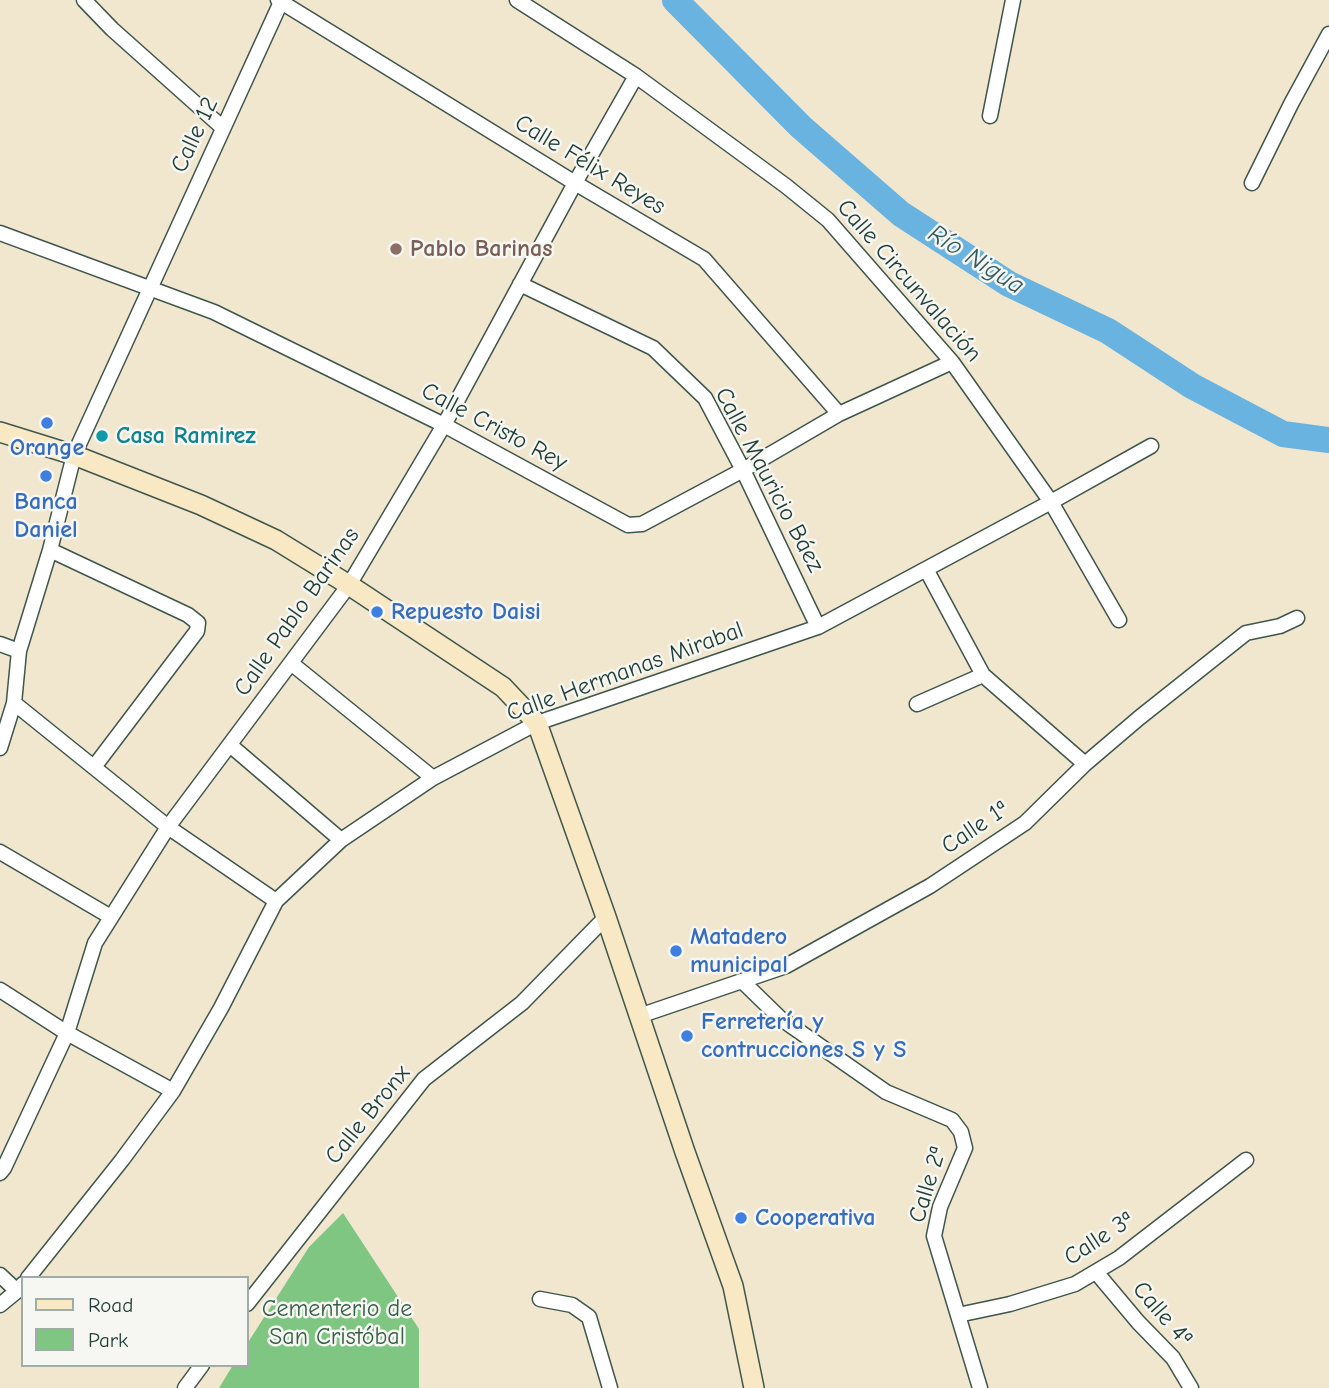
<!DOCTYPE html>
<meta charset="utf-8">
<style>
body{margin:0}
#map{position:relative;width:1329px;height:1388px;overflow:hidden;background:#f1e6ce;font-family:"Comic Neue",sans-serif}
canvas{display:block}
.legend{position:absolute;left:21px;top:1276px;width:228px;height:91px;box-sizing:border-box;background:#f6f6f2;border:2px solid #a0aca6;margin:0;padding:9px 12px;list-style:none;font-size:21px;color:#1f3d34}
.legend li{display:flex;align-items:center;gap:14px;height:35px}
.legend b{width:35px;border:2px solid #a0aca6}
</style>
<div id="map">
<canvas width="1329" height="1388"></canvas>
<ul class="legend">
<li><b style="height:9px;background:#f8e8c3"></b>Road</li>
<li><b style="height:19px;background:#7ec682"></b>Park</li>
</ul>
</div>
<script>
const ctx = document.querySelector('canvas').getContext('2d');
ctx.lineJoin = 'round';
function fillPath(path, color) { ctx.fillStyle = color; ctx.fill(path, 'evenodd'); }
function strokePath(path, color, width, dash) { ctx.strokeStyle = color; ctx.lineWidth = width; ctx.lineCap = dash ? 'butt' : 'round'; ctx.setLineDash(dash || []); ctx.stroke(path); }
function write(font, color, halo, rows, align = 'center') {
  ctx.font = font + ' "Comic Neue",sans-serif'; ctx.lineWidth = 5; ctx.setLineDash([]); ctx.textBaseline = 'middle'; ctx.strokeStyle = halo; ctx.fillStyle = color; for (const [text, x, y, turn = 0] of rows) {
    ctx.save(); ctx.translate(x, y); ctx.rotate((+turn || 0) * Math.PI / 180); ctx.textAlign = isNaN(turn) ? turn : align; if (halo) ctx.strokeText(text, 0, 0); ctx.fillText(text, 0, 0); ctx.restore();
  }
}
fillPath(new Path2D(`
 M343,1213L419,1329V1388H219L233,1365H247V1344L309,1247Z`), '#7ec682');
strokePath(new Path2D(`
 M675,0L801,127L901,214L1009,284L1108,331L1192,386L1283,434L1329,440`), '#69b3e1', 26);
const minor = new Path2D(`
 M84,0L112,29L223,128
 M278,0L575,183L704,259L839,414
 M517,0L636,76L786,186L828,220L952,362L1051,502L1119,620
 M990,116L1013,0
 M1252,183L1291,104L1329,34
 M0,233L214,312L444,425L628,525L642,524L743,470L839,414L952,362
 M520,284L653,348L705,398L743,470L818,627
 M50,550L188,615L198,623L197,631L94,767
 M926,569L983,675L1085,764
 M0,644L19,651
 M291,663L433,778
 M14,703L168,827L276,901
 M917,704L983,675
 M230,745L341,840
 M0,748L14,703L19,651L50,550L74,455L281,2
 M0,852L111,917
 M742,981L780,1018L886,1092L952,1120L961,1132L965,1148L940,1207L934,1236L980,1388
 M0,990L67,1033L173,1091
 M639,1016L786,966L930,886L1025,823L1085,764L1139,718L1246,633L1280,626L1297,618
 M0,1173L4,1168L67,1033L95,943L168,827L349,585L444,425L575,183L636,76
 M1096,1272L1138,1322L1173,1358L1191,1388
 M0,1275L17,1291
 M28,1278L122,1160L173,1091L221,1008L276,901L341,840L433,778L537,723L818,627L1051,502L1151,446
 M540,1299L572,1305L589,1317L610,1388
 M247,1304L424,1079L522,1003L606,917
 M0,1305L17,1291L23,1284
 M958,1315L1010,1304L1075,1284L1119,1258L1246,1160
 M185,1388L202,1365`);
const secondary = new Path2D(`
 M0,432L74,455L201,505L276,540L349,585L503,687L537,723L606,917L685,1152L733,1286L754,1388`);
strokePath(minor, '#3e564b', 17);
strokePath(secondary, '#3e564b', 22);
strokePath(minor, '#fff', 14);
strokePath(secondary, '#f8e8c3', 19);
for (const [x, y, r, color] of [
 [396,249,7,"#8d6e63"],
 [47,423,7,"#3f7fe0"],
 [102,436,7,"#0f9aa8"],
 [46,476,7,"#3f7fe0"],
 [377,612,7,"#3f7fe0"],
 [676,951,7,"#3f7fe0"],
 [687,1036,7,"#3f7fe0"],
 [741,1218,7,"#3f7fe0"]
]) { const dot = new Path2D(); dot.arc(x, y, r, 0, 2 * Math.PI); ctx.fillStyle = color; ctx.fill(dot); strokePath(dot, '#f6f6f2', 2.5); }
write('24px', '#1f3d34', '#f6f6f2', [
 ["Calle 12",195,135,-65],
 ["Calle Félix Reyes",590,165,31],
 ["Calle Circunvalación",909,281,49],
 ["Calle Cristo Rey",494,427,28],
 ["Calle Mauricio Báez",769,480,62],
 ["Calle Pablo Barinas",297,612,-55],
 ["Calle Hermanas Mirabal",625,672,-20],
 ["Calle 1ª",975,828,-34],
 ["Calle Bronx",368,1115,-51],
 ["Calle 2ª",928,1185,-73],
 ["Calle 3ª",1099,1239,-33],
 ["Calle 4ª",1162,1314,49]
]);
write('bold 24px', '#785e54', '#f6f6f2', [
 ["Pablo Barinas",410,249]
], 'left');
write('bold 24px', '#0d838f', '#f6f6f2', [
 ["Casa Ramirez",116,436]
], 'left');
write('bold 24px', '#366cbe', '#f6f6f2', [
 ["Orange",47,448,"center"],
 ["Banca",46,502,"center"],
 ["Daniel",46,530,"center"],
 ["Repuesto Daisi",391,612],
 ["Matadero",690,937],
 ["municipal",690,965],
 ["Ferretería y",701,1022],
 ["contrucciones S y S",701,1050],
 ["Cooperativa",755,1218]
], 'left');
write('24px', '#375f48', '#f6f6f2', [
 ["Cementerio de",337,1309],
 ["San Cristóbal",337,1337]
]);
write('italic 26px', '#325a5f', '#f6f6f2', [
 ["Río Nigua",976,260,32]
]);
</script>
